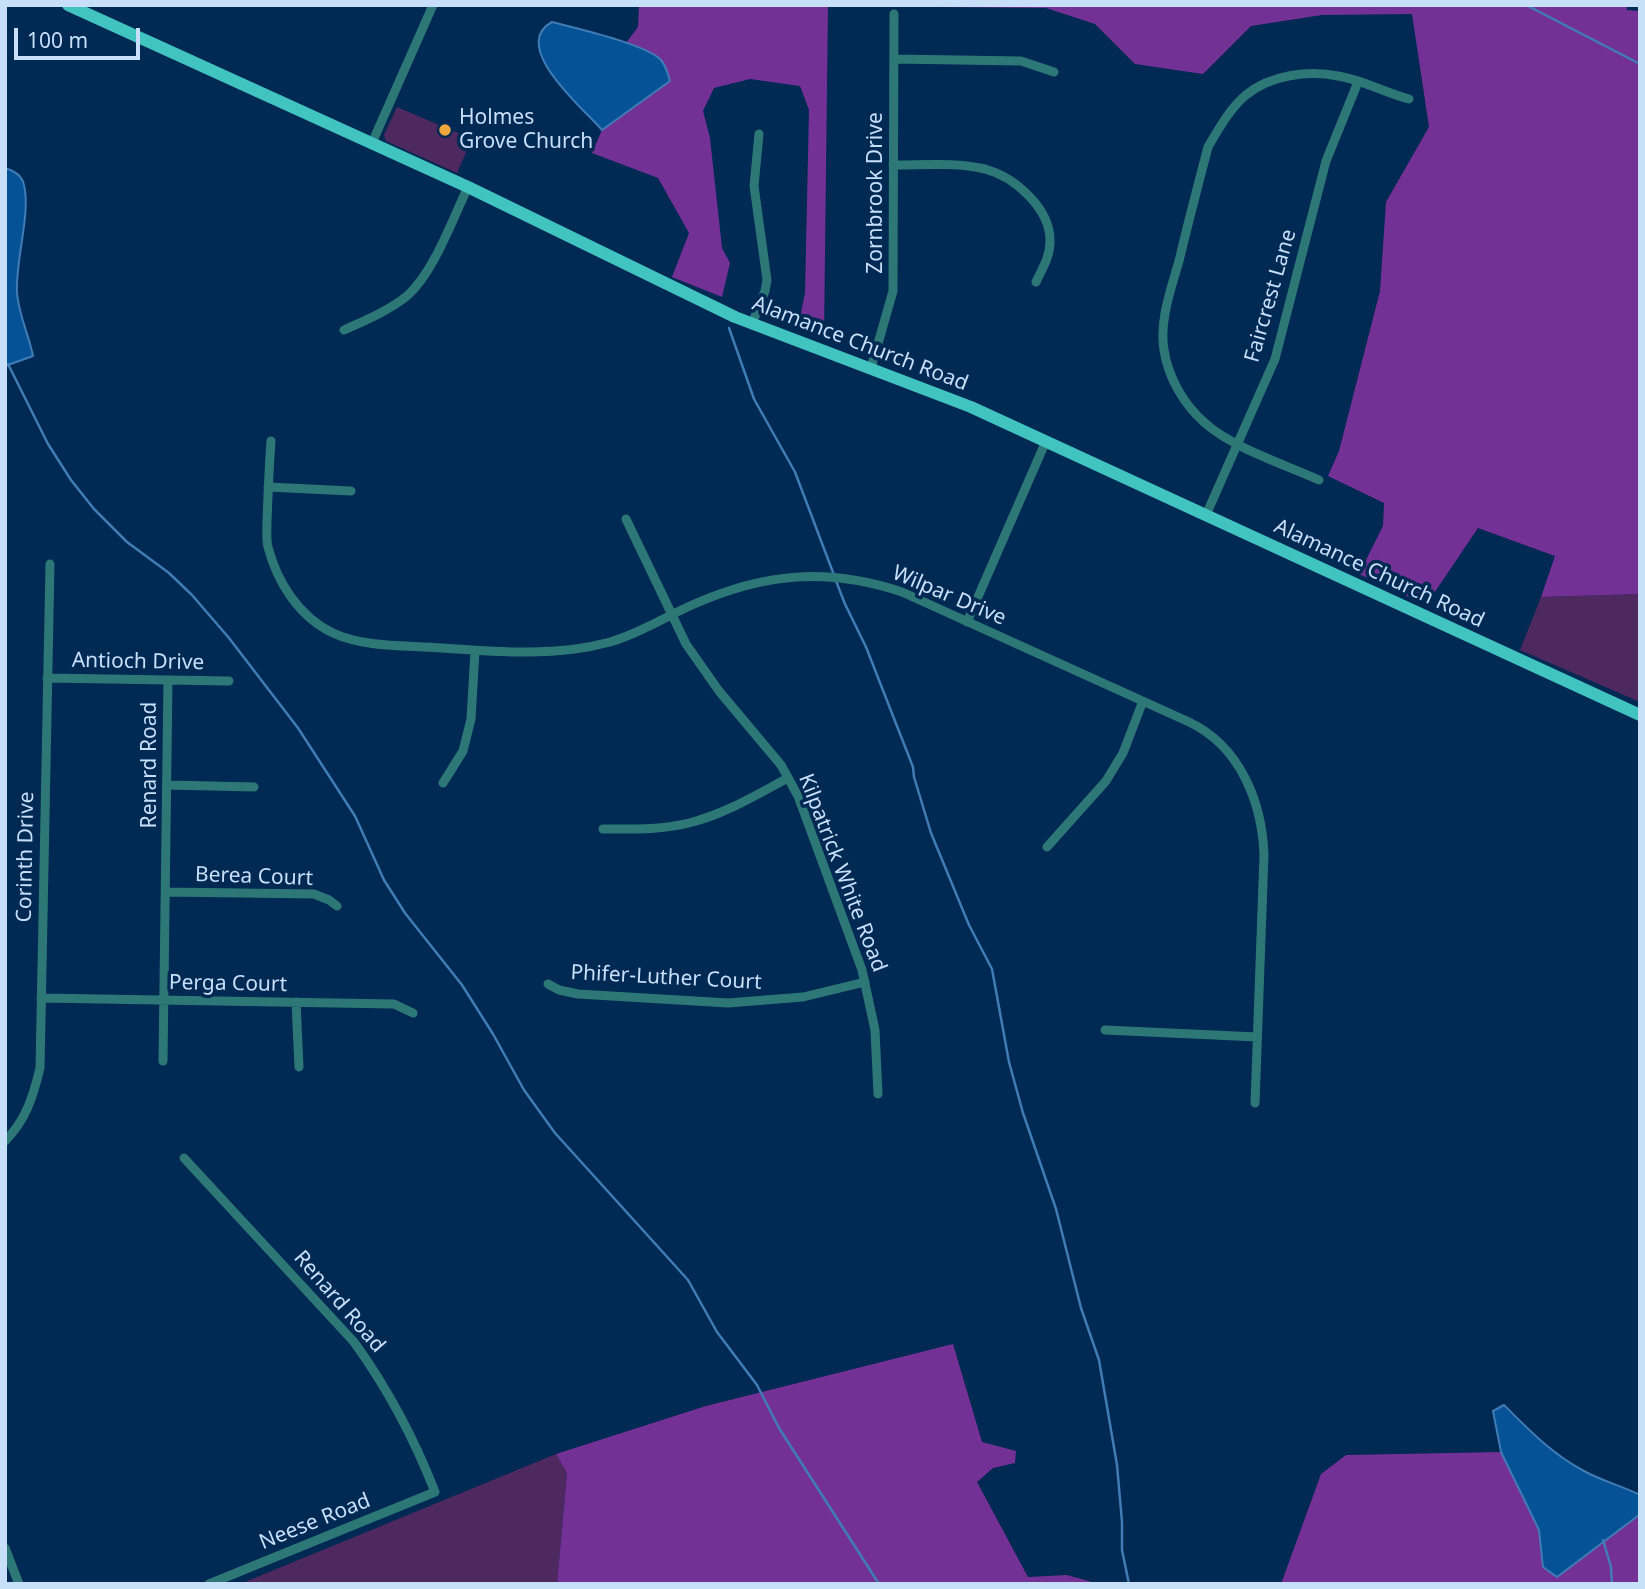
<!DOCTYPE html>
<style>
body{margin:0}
#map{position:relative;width:1645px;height:1589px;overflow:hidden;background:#002953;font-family:"Noto Sans",sans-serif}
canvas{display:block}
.frame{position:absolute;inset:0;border:7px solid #c8dffa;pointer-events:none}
.scale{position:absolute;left:14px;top:28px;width:126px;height:32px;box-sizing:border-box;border:4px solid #c8dffa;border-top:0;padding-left:9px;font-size:21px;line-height:24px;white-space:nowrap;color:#c8dffa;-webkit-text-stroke:5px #002953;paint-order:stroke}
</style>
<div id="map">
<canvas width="1645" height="1589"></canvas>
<div class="frame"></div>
<div class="scale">100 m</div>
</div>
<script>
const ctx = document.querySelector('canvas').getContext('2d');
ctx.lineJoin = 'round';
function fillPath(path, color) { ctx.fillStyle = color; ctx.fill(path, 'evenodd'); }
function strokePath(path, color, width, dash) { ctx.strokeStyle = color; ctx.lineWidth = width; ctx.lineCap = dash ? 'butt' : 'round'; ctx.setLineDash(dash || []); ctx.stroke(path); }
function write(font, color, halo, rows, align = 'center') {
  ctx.font = font + ' "Noto Sans",sans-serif'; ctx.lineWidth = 7; ctx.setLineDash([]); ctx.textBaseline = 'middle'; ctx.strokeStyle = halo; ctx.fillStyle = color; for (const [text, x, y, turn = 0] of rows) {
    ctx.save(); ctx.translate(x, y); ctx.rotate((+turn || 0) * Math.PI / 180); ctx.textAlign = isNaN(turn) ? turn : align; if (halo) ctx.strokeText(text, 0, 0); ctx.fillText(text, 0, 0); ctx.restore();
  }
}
fillPath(new Path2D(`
 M397,107L472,139L457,173L386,141L384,135Z
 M1640,594V702L1520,650L1541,597Z
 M556,1454L567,1473L557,1584H240Z`), '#4d2960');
fillPath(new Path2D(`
 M639,5H1627V10L1640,11V594L1541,597L1555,556L1478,528L1426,605L1359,574L1383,526L1384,503L1328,476L1339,451L1380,291L1386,202L1429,127L1412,14L1322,15L1251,26L1203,74L1135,64L1095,24L1046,8L828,6L824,335L798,327L805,293L809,110L800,86L750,79L714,88L703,111L710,138L722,248L730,263L722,297L672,277L689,233L658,178L592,153L602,130L670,81L660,58L626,43L638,27Z
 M953,1344L982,1442L1016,1451L1015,1463L993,1468L977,1482L1028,1577L1067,1575L1099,1584H557L567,1473L556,1454L706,1406Z
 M1501,1452L1539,1530L1543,1567L1557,1576L1639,1515L1640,1584H1281L1321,1474L1346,1455Z`), '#743195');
const water = new Path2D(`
 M552,22C575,28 646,44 661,60C666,66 668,74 670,81L602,130C585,110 508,46 552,22Z
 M5,168C14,171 22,175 24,185C31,214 15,261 17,293C19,316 29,335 33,356L5,366Z
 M1504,1405C1529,1430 1552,1454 1584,1471C1602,1481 1622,1486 1640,1495L1639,1515L1557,1577L1543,1567L1539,1530L1501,1452L1493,1411Z`);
fillPath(water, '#065297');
strokePath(water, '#407cb5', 2);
strokePath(new Path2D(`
 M1526,5L1640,64
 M729,328L754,399L795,472L834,575
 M8,364L48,444L71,480L94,509L127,542L169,573L192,595L229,638L298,728L355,816L384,880L405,913L462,985L493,1034L524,1090L555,1133L688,1280L717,1332L757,1385L779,1428L879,1584
 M836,581L845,604L866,647L913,767L914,777L931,833L969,925L992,969L1009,1062L1023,1113L1056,1209L1081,1308L1099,1360L1117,1465L1122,1522V1550L1129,1584
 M1603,1540L1611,1567L1612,1584`), '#407cb5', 2.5);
strokePath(new Path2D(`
 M894,59L1021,61L1054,72
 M372,143L433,5
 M893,165C924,165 955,162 985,169C1015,177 1051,209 1050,242C1050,257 1042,269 1036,282
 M752,324L765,291L767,280L754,186L759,134
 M344,330C366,320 388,311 407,296C434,272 452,220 468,187
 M871,368L893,291L894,14
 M271,441C269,468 268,494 267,521C267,529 266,539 268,547C277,582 299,617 333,633C365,648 408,645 442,648C498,652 556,657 610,642C639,634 665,617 692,605C764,573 827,567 902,592L1189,722C1240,746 1262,802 1264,855L1255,1103
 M1319,480C1286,465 1231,447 1205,423C1184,405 1168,377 1164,350C1159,321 1171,289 1179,261C1188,223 1198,185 1208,147C1218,130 1230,108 1246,95C1270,75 1308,70 1338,76C1363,80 1385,93 1409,99
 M268,487L351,491
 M1206,515L1275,359L1326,161L1358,82
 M626,519L686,644L719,691L781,765L798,796L862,970L875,1030L878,1094
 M967,622L1046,441
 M47,678L229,681
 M443,783L463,751L471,719L475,651
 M168,785L254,787
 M603,829C632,829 661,830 689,823C725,814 756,795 788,778
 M1047,847L1106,781L1123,753L1143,701
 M167,892L314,894L329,900L337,906
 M548,984L559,990L578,994L728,1003L803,997L865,982
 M41,998L394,1004L413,1013
 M296,1002L299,1067
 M1105,1030L1257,1037
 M163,1061L168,680
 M5,1141C26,1120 33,1097 40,1068L50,564
 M184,1158L354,1342C388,1389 414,1438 435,1492L209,1584
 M5,1548L19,1584`), '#2d7876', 9);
strokePath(new Path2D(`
 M68,5L468,187L735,317L971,407L1640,715`), '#41c3c0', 12);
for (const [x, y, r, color] of [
 [445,130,7,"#efa73d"]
]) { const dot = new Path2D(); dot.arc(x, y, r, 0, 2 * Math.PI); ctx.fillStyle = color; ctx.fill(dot); strokePath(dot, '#002953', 2.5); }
write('21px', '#c8dffa', '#002953', [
 ["Holmes",459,118],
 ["Grove Church",459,142]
], 'left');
write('21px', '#c8dffa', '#002953', [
 ["Zornbrook Drive",876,193,-90],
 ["Faircrest Lane",1271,296,-74],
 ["Alamance Church Road",860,344,21],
 ["Alamance Church Road",1379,574,25],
 ["Wilpar Drive",949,596,23],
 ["Antioch Drive",138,662,1],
 ["Renard Road",150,765,-90],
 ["Corinth Drive",26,857,-89],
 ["Kilpatrick White Road",842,873,69],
 ["Berea Court",254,877,2],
 ["Phifer-Luther Court",666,978,3],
 ["Perga Court",228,984,1],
 ["Renard Road",339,1302,49],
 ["Neese Road",315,1522,-22]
]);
</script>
